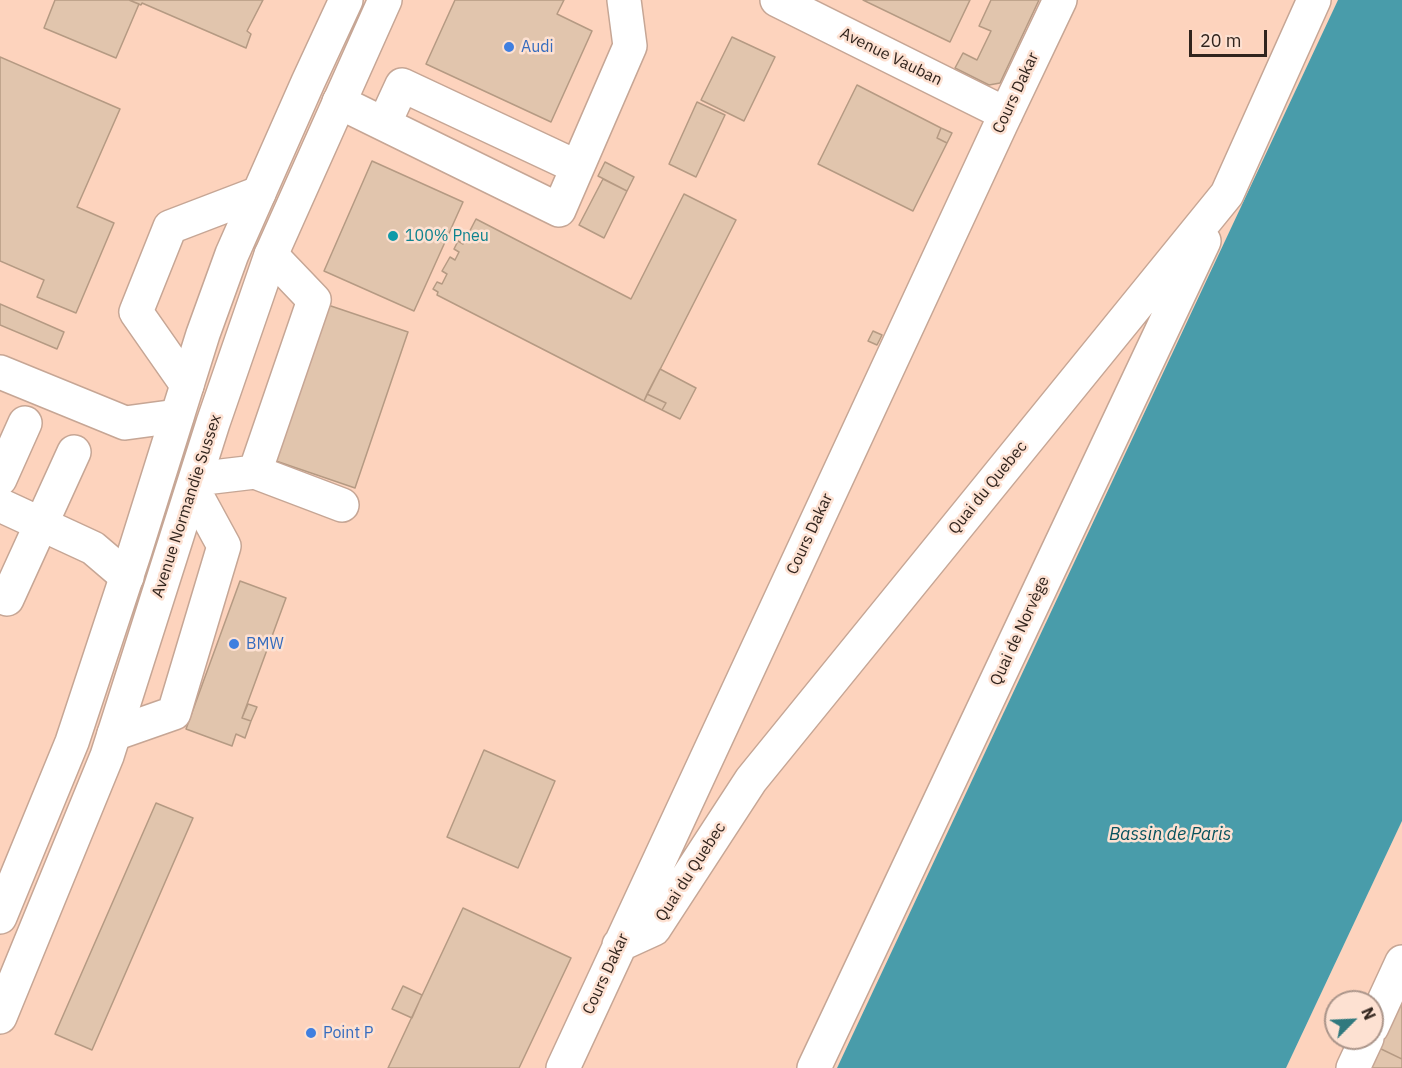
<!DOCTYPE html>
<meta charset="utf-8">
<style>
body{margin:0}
#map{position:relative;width:1402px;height:1068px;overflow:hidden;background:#fde1d2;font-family:"IBM Plex Sans",sans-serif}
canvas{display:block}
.north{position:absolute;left:1324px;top:990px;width:60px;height:60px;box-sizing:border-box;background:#fde1d2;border:2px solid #ab958a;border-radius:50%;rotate:66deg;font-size:16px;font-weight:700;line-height:24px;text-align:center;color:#31241d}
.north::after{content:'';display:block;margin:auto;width:21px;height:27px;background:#30797e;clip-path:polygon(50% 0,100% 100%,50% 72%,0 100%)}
.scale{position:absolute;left:1189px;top:30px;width:78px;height:27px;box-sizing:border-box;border:3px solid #31241d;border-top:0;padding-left:8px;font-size:18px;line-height:21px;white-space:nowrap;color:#31241d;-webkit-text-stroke:4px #fde1d2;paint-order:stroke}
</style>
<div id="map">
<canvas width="1402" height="1068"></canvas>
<div class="north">N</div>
<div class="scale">20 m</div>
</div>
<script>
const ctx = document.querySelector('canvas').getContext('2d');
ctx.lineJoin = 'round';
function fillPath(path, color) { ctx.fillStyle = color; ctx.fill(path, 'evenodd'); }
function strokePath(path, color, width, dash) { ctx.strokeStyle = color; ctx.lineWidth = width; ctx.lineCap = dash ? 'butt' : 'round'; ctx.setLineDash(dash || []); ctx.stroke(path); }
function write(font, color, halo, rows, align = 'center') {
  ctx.font = font + ' "IBM Plex Sans",sans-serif'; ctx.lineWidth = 5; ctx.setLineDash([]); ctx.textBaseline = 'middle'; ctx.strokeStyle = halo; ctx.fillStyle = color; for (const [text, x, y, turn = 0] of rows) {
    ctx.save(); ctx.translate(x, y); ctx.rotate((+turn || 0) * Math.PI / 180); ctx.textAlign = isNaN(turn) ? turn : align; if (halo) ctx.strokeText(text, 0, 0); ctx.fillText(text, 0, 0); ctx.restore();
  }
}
fillPath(new Path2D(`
 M0,0H1338L837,1068H0Z
 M1402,821V1068H1286ZM1336,1002H1372V1038H1336Z`), '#fdd3bd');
fillPath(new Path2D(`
 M1338,0H1402V821L1286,1068H837Z`), '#499caa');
const building = new Path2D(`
 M55,0H129L139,4L116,58L44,28Z
 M129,0H263L247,31L251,34L246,48L142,3L141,5Z
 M455,0H564L557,14L592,31L551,122L426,64Z
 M863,0H970L950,42Z
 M991,0H1039L1000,83L989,85L955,68L963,53L977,60L991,31L979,26Z
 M732,37L775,57L744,121L701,100Z
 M0,57L120,109L77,207L114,223L76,313L37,297L44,280L0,261Z
 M857,85L941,128L937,138L947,143L913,211L818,164Z
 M697,102L725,115L696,177L669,164Z
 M941,128L952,133L947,143L937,138Z
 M372,161L463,202L414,311L324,271Z
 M605,162L634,177L627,191L598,176Z
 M603,179L627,191L604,238L579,225Z
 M684,194L736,220L644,401L437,295L438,292L433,289L437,282L442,284L447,274L442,271L450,257L455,260L459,252L454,249L458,241L463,244L476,219L631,299Z
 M0,304L64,332L57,349L0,325Z
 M325,304L408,332L355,488L273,460Z
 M873,331L882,335L877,345L868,341Z
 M660,369L696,388L680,419L662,410L666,403L647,394Z
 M647,394L666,403L662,410L644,401Z
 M240,581L286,598L242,718L251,721L245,738L236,734L232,746L186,729Z
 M248,704L257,707L251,721L242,718Z
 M484,750L555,781L518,868L447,837Z
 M156,803L193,818L92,1050L55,1034Z
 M463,908L571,958L519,1068H388Z
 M403,986L422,995L412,1018L392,1009Z
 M1402,995V1059L1377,1047Z
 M1377,1047L1402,1059V1068H1368Z`);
fillPath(building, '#e1c5ad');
strokePath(building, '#b59a83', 1.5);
const minor = new Path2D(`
 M777,0L1006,114
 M339,102L559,210L630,46L624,0
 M384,124L402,85L577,167
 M0,372L125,423L177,416
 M187,385L136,312L170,227L259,193
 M255,472L342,505
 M0,479L25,423
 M196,479L255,472L314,300L271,255
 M0,505L93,548L127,577
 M7,599L74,452
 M114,734L174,713L224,546L193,489
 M619,945L654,929L751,780L1227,194L1314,0
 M1372,1027L1402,962
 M563,1068L1001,124L1060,0
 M814,1068L1204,241
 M1353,1068L1367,1038`);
const major = new Path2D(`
 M0,917L72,742L135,551L203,334L232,254L308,82L346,0
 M0,1017L107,756L213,423L271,255L385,0`);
strokePath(minor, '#c6a695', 36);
strokePath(major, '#c6a695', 36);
strokePath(minor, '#fff', 33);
strokePath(major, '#fff', 33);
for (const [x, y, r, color] of [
 [509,47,6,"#3f7fe0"],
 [393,236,6,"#0f9aa8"],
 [234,644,6,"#3f7fe0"],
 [311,1033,6,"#3f7fe0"]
]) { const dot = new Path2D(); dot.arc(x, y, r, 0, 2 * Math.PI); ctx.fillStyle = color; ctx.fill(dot); strokePath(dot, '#fde1d2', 2); }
write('16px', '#366cbe', '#fde1d2', [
 ["Audi",521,47],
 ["BMW",246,644],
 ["Point P",323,1033]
], 'left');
write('16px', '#31241d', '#fde1d2', [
 ["Avenue Vauban",891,57,26],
 ["Cours Dakar",1016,93,-65],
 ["Quai du Quebec",988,488,-51],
 ["Avenue Normandie Sussex",187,506,-72],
 ["Cours Dakar",810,534,-65],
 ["Quai de Norvège",1020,631,-65],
 ["Quai du Quebec",691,872,-57],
 ["Cours Dakar",606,974,-65]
]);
write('16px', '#0d838f', '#fde1d2', [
 ["100% Pneu",405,236]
], 'left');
write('italic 18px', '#07525d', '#fde1d2', [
 ["Bassin de Paris",1170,835]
]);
</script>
